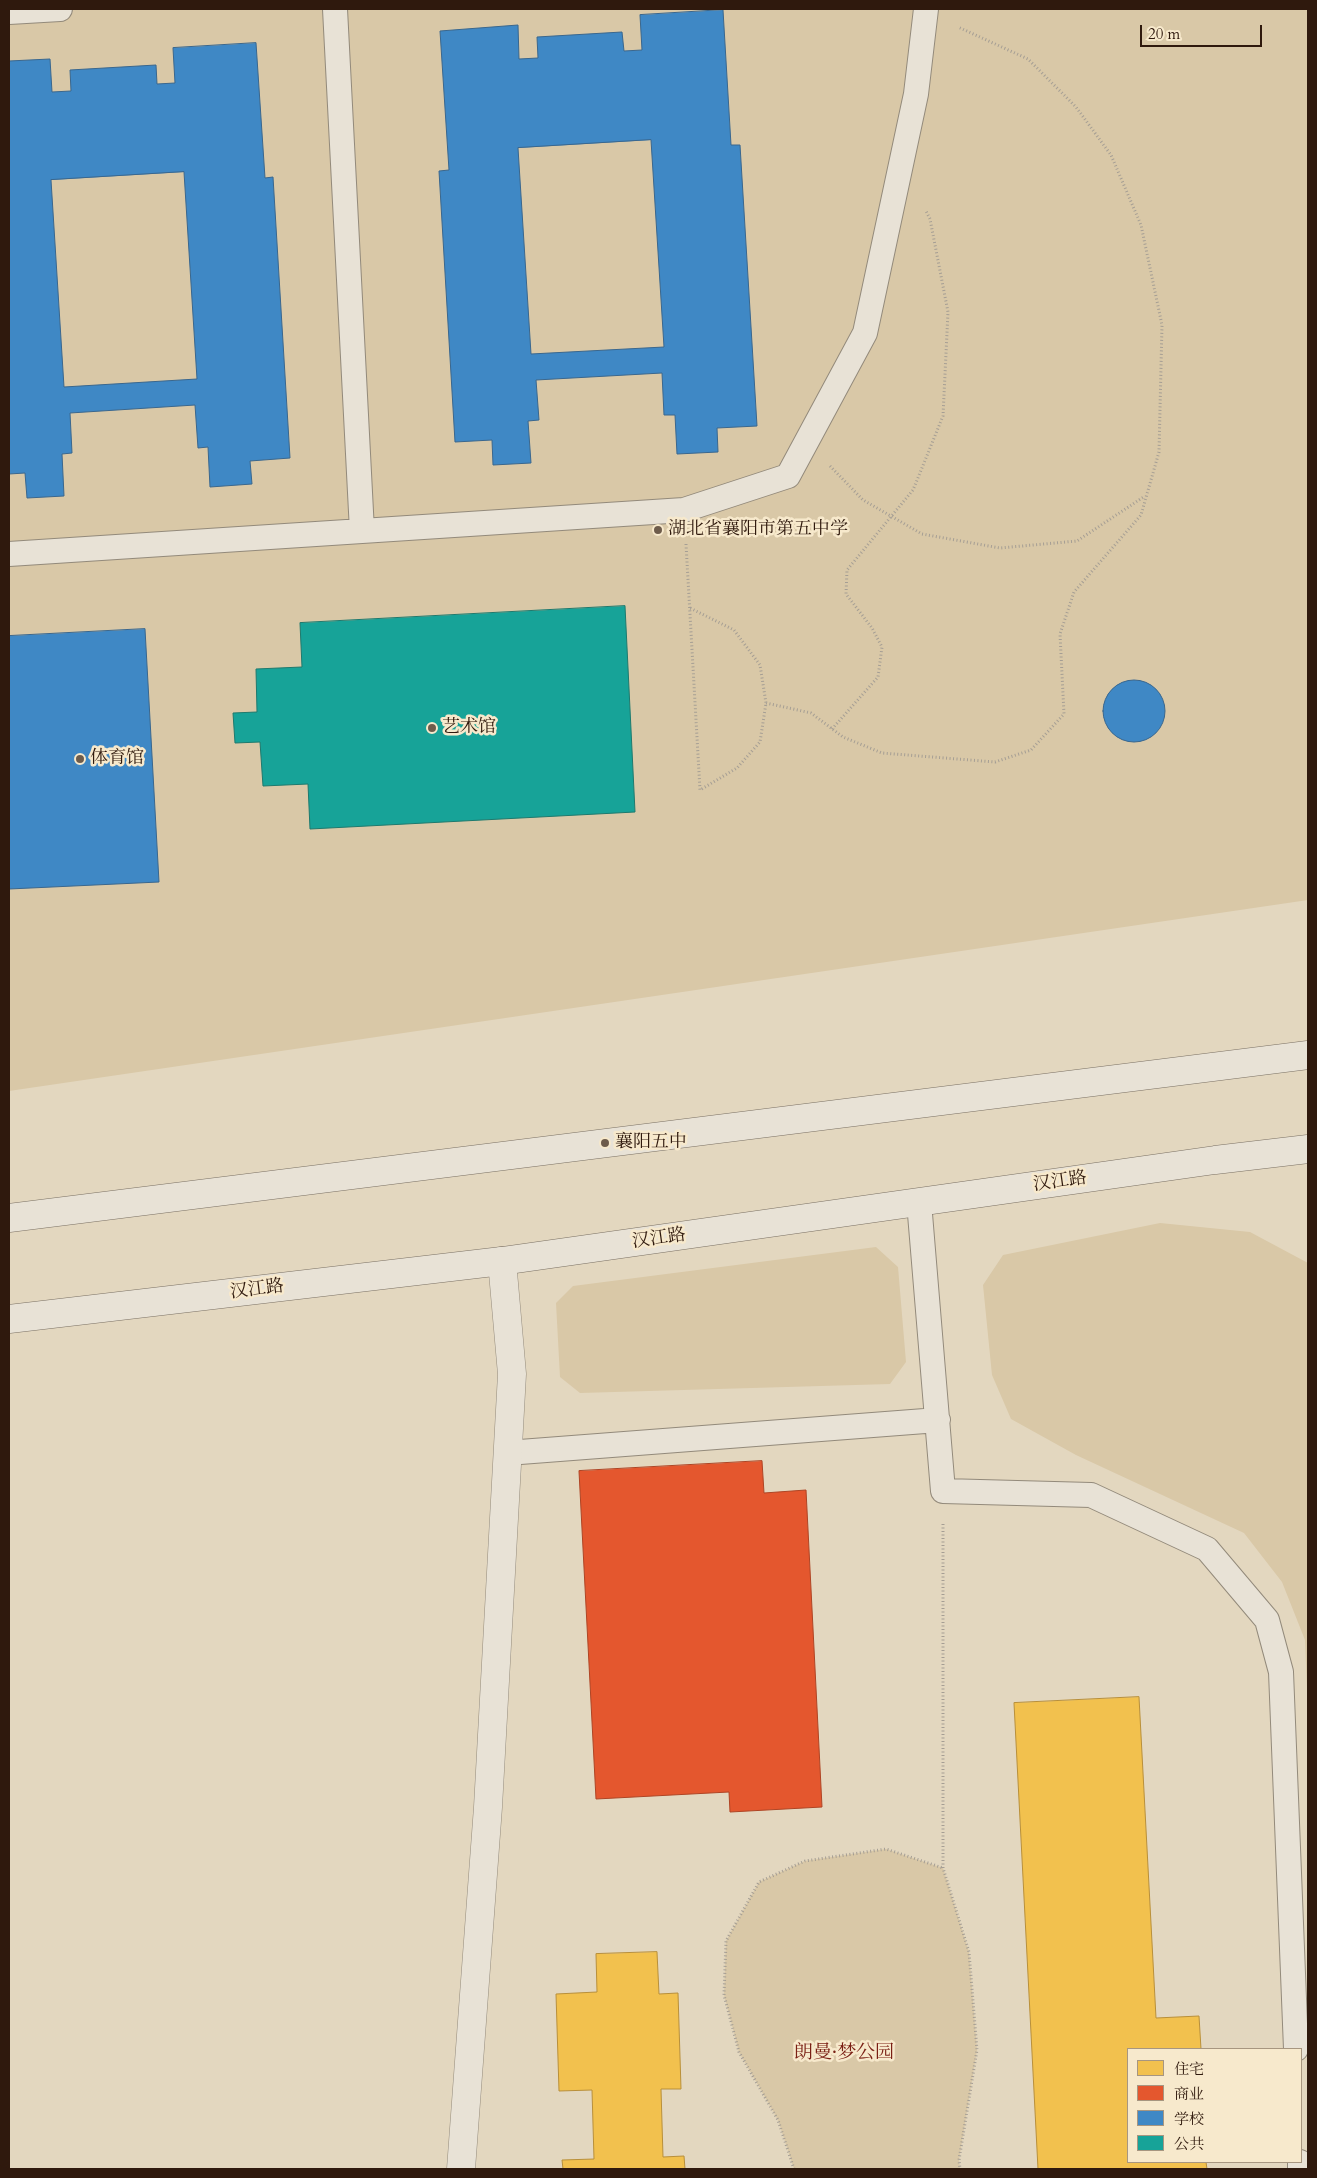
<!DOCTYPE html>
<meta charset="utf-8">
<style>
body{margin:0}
#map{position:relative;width:1317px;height:2178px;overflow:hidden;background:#e3d7bf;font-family:Cardo,"Noto Serif SC",serif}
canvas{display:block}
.frame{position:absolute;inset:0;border:10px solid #2f190d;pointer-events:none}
.legend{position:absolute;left:1127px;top:2048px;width:175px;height:115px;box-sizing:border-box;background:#f7e9cc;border:1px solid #a79680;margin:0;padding:6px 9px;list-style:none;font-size:15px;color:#2f190d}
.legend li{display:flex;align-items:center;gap:10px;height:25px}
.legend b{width:25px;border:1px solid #a79680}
.scale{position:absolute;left:1140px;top:25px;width:122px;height:22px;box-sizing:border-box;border:2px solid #2f190d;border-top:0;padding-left:6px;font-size:15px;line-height:18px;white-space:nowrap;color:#2f190d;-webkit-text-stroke:4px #f7e9cc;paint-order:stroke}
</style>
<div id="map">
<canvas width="1317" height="2178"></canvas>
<div class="frame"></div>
<ul class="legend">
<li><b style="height:14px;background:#f2c14e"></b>住宅</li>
<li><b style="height:14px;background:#e4572e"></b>商业</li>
<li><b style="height:14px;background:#3f88c5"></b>学校</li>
<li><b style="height:14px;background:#17a398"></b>公共</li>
</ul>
<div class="scale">20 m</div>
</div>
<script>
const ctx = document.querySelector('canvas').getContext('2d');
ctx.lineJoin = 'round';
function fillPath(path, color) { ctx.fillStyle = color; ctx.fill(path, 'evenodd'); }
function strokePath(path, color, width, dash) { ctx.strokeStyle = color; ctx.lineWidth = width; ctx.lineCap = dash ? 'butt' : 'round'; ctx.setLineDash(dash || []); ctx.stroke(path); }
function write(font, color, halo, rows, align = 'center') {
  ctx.font = font + ' Cardo,"Noto Serif SC",serif'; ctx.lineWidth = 5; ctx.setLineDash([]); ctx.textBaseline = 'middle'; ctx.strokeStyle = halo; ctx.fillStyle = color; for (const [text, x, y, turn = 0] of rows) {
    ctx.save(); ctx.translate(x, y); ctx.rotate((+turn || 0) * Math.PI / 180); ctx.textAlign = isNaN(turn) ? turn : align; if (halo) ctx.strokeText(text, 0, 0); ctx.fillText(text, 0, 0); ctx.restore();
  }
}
fillPath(new Path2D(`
 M9,9H1308V900L9,1091Z
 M1160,1223L1250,1232L1308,1263V1712L1305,1640L1282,1582L1244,1533L1076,1455L1011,1419L992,1375L983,1285L1003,1255Z
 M876,1247L898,1267L906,1362L890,1384L580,1393L560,1377L556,1303L573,1286Z
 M886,1849L943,1868L969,1952L977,2050L959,2160L960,2169H794L778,2120L739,2052L724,1995L726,1941L759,1882L805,1861Z`), '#d9c8a7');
const homes = new Path2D(`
 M1139,1697L1156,2018L1199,2016L1201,2049H1128V2162H1206L1207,2169H1038L1014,1703Z
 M657,1952L659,1994L678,1993L681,2089H661L663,2157L684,2156L685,2169H563L562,2160L594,2159L592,2090L559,2091L556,1994L597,1992L596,1954Z`);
fillPath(homes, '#f2c14e');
strokePath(homes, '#b88f3a', 1);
const shops = new Path2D(`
 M762,1461L764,1493L806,1490L822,1807L730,1812L729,1792L596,1799L579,1471Z`);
fillPath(shops, '#e4572e');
strokePath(shops, '#ae4424', 1);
const schools = new Path2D(`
 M723,10L731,145H740L757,426L717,428L718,452L677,454L675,415H664L662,373L536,380L539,420L528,421L531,463L493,465L492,440L455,442L439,171L449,170L440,31L518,25L519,59L538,58L537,37L622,32L624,51L642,50L640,15ZM651,140L664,347L531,354L518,148Z
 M256,43L265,178L273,177L290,458L250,461L252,484L210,487L208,447L198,448L195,405L70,413L72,453L62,454L64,496L27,498L25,473L9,474V61L50,59L52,92L71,91L70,70L156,65L157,84L175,83L173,48ZM184,172L197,379L64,387L51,180Z
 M145,629L159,882L9,889V636Z
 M1103 711a31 31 0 1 1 62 0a31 31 0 1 1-62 0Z`);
fillPath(schools, '#3f88c5');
strokePath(schools, '#3a678e', 1);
const public = new Path2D(`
 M625,606L635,812L310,829L308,784L263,786L260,742L235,743L233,713L257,712L256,669L302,667L300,623Z`);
fillPath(public, '#17a398');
strokePath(public, '#1e7a6e', 1);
const service = new Path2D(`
 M335,9L362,531
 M9,12L60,9
 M9,554L684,510L788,476L865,333L916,94L926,9
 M919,1202L943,1491L1091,1495L1207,1549L1267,1620L1281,1672L1296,2049
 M507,1453L938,1420
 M1300,2162V2169`);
const minor = new Path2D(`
 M461,2169L488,1807L512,1374L502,1261`);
const secondary = new Path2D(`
 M9,1218L1308,1055
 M9,1319L502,1261L1215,1160L1308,1149`);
strokePath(service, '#938a7b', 26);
strokePath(minor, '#938a7b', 29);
strokePath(secondary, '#7a7063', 29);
strokePath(new Path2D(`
 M830,466L863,500L922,534L1000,548L1077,541L1145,496
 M686,544L700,790L737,768L760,742L766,703L760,665L734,630L690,608
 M766,703L811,713L843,737L882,753L995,762L1031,750L1064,714L1060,634L1074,592L1141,515L1159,452L1162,325L1141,225L1111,155L1076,107L1028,59L958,27
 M832,729L878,677L882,647L872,628L846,594L847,570L913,490L943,416L948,312L930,219L926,211
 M943,1524V1868L969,1952L977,2050L959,2160L960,2169
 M794,2169L778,2120L739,2052L724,1995L726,1941L759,1882L805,1861L886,1849L943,1868`), '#a59e94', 3, [1, 2.5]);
strokePath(service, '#e8e2d6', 24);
strokePath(minor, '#e8e2d6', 28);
strokePath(secondary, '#e8e2d6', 28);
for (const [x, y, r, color] of [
 [658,530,5,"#6e5c4b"],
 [432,728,5,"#6e5c4b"],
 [80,759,5,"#6e5c4b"],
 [605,1143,5,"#6e5c4b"]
]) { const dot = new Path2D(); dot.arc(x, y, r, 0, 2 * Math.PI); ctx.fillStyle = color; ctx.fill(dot); strokePath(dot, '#f7e9cc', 2); }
write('18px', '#2f190d', '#f7e9cc', [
 ["湖北省襄阳市第五中学",668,530],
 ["艺术馆",442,728],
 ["体育馆",90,759],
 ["襄阳五中",615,1143]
], 'left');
write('18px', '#2f190d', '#f7e9cc', [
 ["汉江路",1060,1182,-8],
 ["汉江路",659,1239,-8],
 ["汉江路",257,1290,-7]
]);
write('19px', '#7a1f14', '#f7e9cc', [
 ["朗曼·梦公园",844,2054]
]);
</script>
